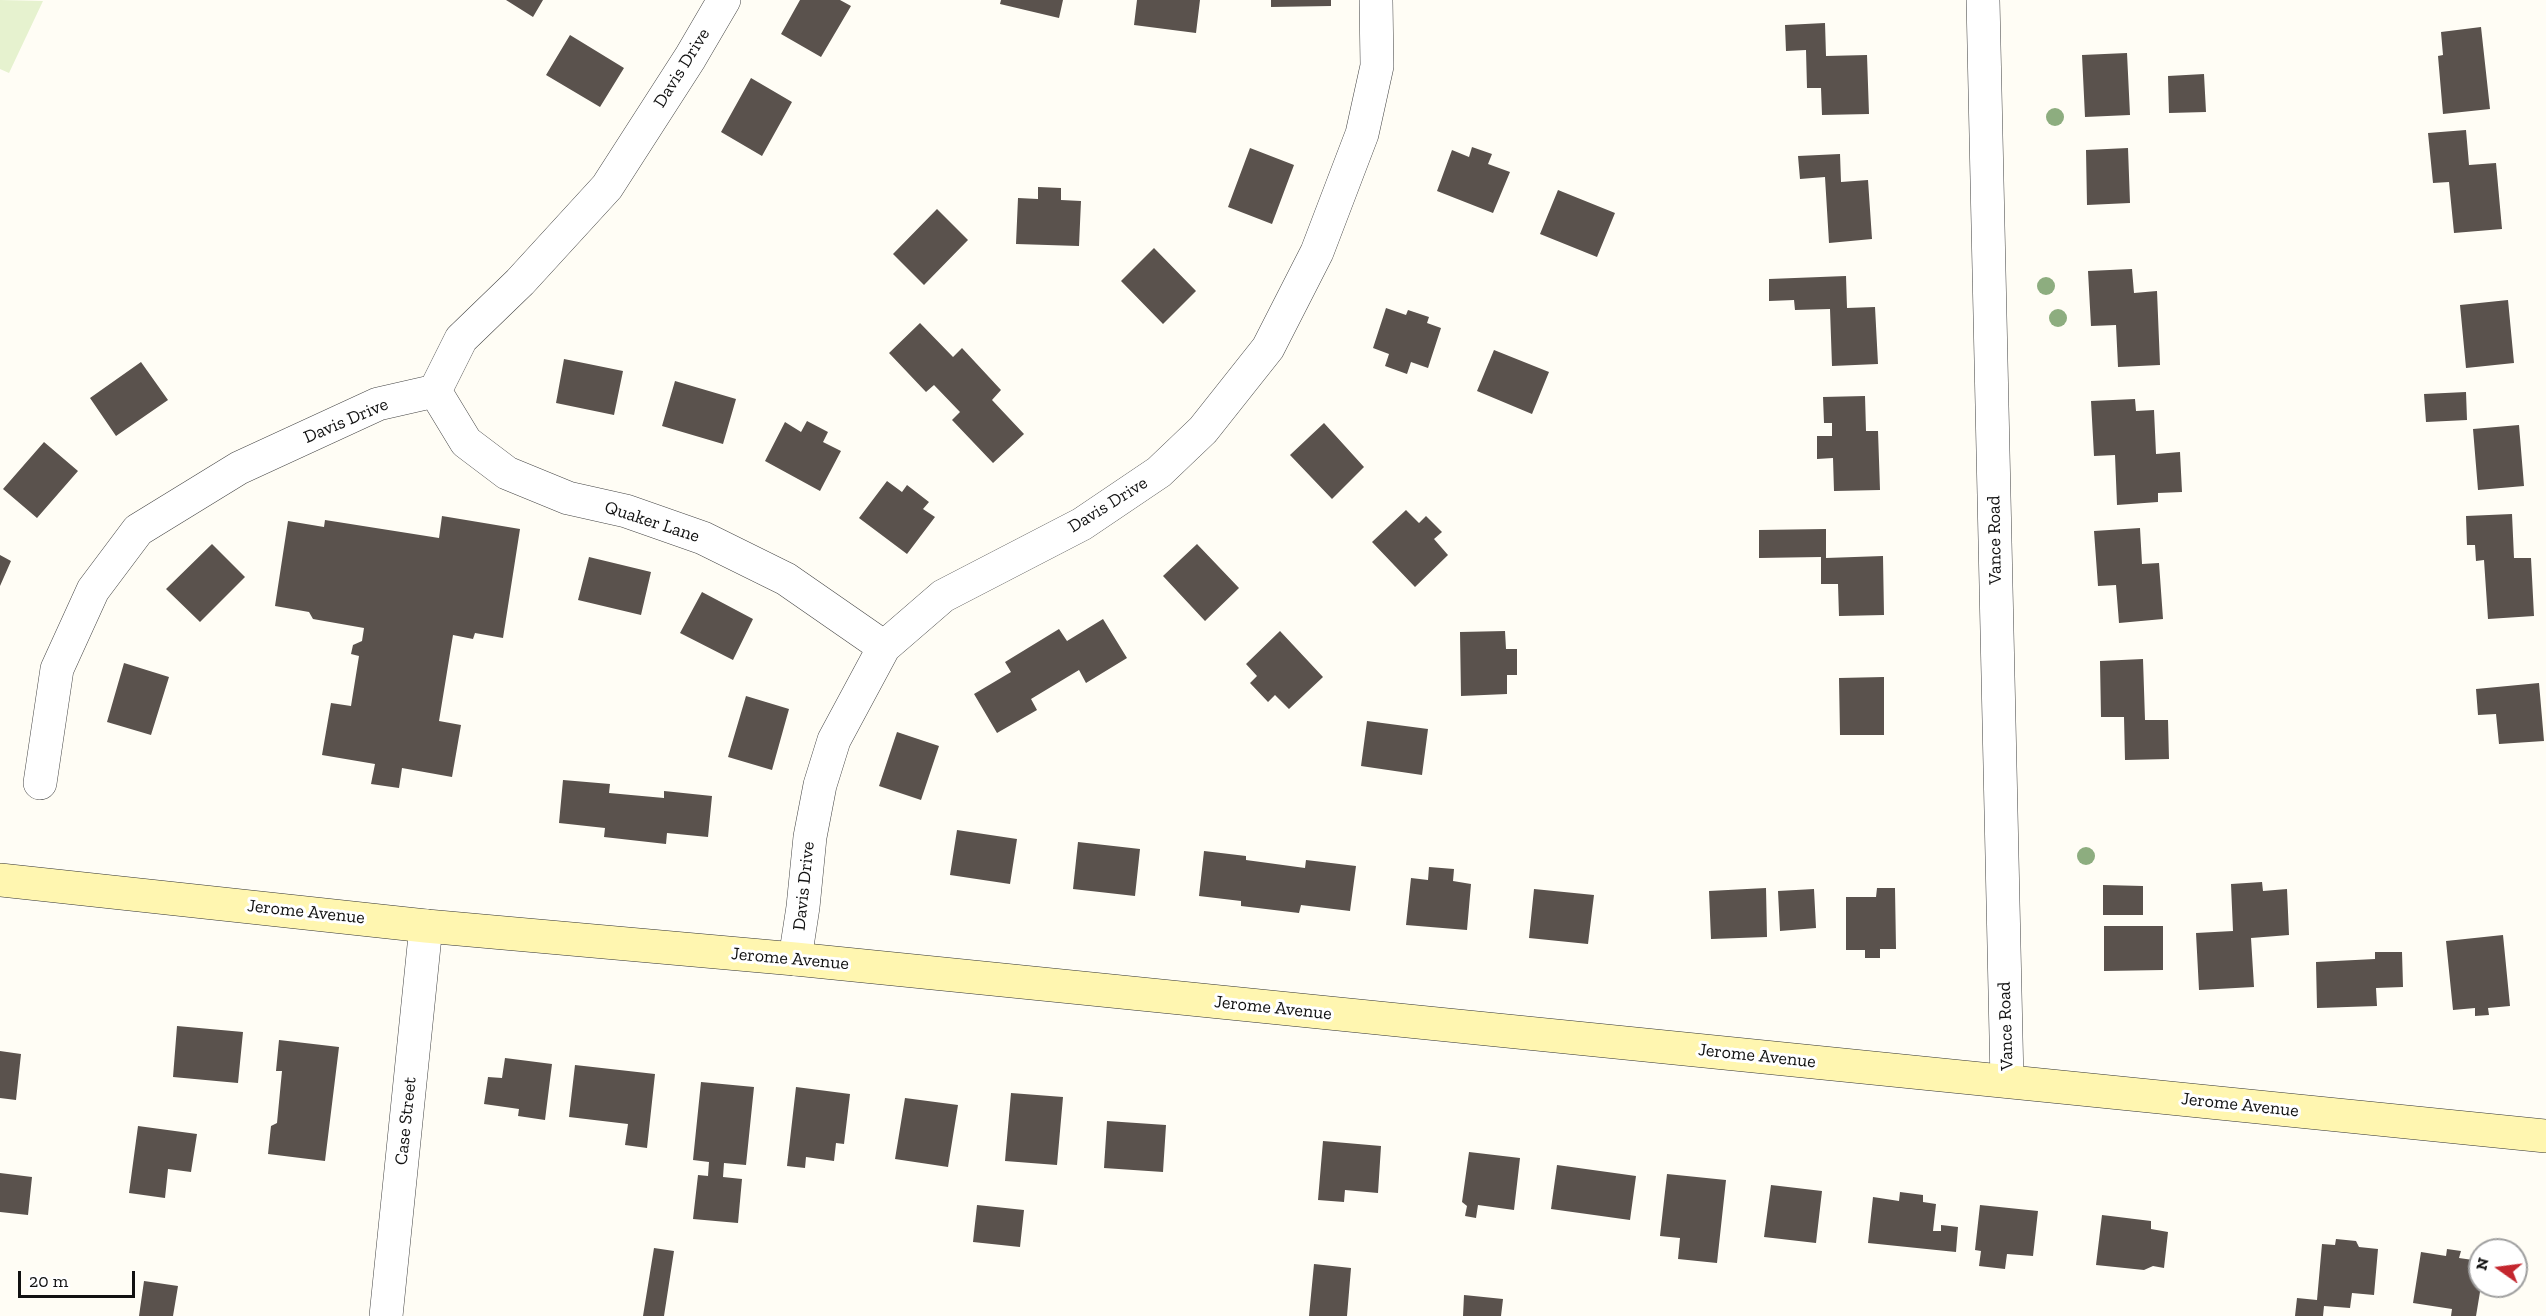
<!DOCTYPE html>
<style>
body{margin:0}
#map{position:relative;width:2546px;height:1316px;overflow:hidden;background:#fffdf5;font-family:"Zilla Slab",serif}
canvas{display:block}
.north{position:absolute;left:2468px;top:1238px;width:60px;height:60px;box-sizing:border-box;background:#fff;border:2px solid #a0a0a0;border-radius:50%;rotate:284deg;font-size:16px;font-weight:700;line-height:24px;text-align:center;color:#111}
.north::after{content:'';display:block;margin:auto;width:21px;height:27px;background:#c4262e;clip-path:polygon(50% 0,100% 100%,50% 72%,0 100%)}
.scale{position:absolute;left:18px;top:1271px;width:117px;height:27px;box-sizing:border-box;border:3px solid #111;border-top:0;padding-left:8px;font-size:18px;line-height:21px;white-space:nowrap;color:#111;-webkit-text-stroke:4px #fff;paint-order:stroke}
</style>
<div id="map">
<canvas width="2546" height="1316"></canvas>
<div class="north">N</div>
<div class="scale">20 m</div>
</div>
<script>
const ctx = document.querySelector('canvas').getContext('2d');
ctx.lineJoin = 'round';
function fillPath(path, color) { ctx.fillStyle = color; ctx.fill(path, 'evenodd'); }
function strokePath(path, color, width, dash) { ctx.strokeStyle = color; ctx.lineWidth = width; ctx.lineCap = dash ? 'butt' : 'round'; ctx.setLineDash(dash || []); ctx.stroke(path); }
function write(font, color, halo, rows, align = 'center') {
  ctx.font = font + ' "Zilla Slab",serif'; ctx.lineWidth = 6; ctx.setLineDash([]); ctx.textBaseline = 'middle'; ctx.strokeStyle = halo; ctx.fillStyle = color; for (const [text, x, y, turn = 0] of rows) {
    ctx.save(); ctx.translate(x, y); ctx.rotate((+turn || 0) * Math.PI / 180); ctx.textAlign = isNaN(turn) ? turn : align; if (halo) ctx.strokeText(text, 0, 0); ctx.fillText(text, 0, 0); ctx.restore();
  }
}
fillPath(new Path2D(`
 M0,0L43,1L9,73L0,69Z`), '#e6f2cf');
fillPath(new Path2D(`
 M506,0H543L533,17Z
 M800,0H840L851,6L821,57L781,34Z
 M1001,0H1063L1059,18L1000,4Z
 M1137,0H1200L1196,33L1134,25Z
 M1271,0H1331V6L1271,7Z
 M1825,23L1826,56L1867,55L1869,114L1822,115L1821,88H1807L1806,50L1786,51L1785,25Z
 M2481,27L2490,109L2443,114L2438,56L2443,55L2441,32Z
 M570,35L624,68L600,107L546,75Z
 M2127,53L2130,115L2085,117L2082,55Z
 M2204,74L2206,112L2169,113L2168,76Z
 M751,78L792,102L762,156L721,132Z
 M2466,130L2469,165L2496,163L2502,229L2454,233L2449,182L2433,183L2428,133Z
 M1472,147L1492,154L1488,164L1510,172L1493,213L1437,191L1452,150L1469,157Z
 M1250,148L1294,165L1272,224L1228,207Z
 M2128,148L2130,203L2087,205L2086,150Z
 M1840,154L1841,182L1868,180L1872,239L1829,243L1825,177L1800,179L1798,156Z
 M1038,187L1061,188V200L1081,201L1079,246L1016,244L1018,198L1038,199Z
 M1558,190L1615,213L1597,257L1540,234Z
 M937,209L968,240L924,285L893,254Z
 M1154,248L1196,291L1163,324L1121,281Z
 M2132,269L2134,293L2157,291L2160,365L2118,367L2116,325L2091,326L2088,271Z
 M1846,276L1847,308L1875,307L1878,364L1832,366L1830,309L1795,310L1794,300L1769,301V279Z
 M2508,300L2514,363L2466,368L2460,305Z
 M1386,308L1406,315L1408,310L1429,317L1427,323L1441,328L1428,368L1411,362L1407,374L1385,366L1389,354L1373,348Z
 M920,323L953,357L962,348L1001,390L992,400L1024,434L993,463L952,420L960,412L934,385L926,392L889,353Z
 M1494,350L1549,372L1532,414L1477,391Z
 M564,359L623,371L614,415L556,403Z
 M141,362L168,400L116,436L90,398Z
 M675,381L736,399L723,444L662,426Z
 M2466,392L2467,420L2426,422L2424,394Z
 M1865,396L1866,431H1878L1880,490L1834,491L1833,458L1817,459V436H1832V423H1824L1823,397Z
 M2135,399L2136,411L2154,410L2156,454L2180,452L2182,492L2158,493V502L2117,505L2115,455L2094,456L2091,401Z
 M807,421L828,432L823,442L841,451L820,491L765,461L785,422L801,432Z
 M1324,423L1364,467L1332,499L1290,455Z
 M2519,425L2524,486L2478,490L2473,429Z
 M44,442L78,471L37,518L3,489Z
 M887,481L902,492L907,485L929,502L923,509L935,517L907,554L859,518Z
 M1406,510L1419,523L1426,516L1442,532L1434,539L1448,555L1415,587L1372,542Z
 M2512,514L2514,558H2531L2534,616L2488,619L2484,560L2476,561L2475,545H2467L2466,516Z
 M442,516L520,529L503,638L475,633L473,639L453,635L439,721L461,725L452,777L402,768L399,788L371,784L375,764L322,755L331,703L351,706L359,656L351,654L353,645L362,641L364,628L313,619L309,612L275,606L288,521L324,527L325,520L439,538Z
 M2140,528L2142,564L2159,563L2163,619L2119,623L2116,585L2098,586L2094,531Z
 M1826,529V558L1883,556L1884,615L1839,616L1838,584H1821V557L1759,558V530Z
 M212,544L245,577L200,622L166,589Z
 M1197,544L1239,588L1205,621L1163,576Z
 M0,555L11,561L0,586Z
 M589,557L651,572L641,615L578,600Z
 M702,592L753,619L733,660L680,633Z
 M1103,619L1127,658L1086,683L1079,670L1031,699L1037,710L997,733L974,694L1011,672L1005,662L1059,629L1067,641Z
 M1280,631L1323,677L1289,709L1275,695L1268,702L1250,683L1257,676L1246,664Z
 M1505,631L1506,649H1517V675H1507V694L1461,696L1460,632Z
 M2143,659L2145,720H2168L2169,759L2125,760L2124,717H2101L2100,661Z
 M124,663L169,677L151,735L107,722Z
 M1884,677V735H1840L1839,678Z
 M2539,683L2544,741L2499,744L2496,714L2478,715L2476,689Z
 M746,696L789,709L772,770L728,757Z
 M1367,721L1428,729L1422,775L1361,766Z
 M897,732L939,746L921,800L879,786Z
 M563,780L610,784L609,793L664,798V791L712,796L708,837L667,833L666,844L604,837L605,828L559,823Z
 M957,830L1017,839L1010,884L950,875Z
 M1078,842L1140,849L1135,896L1073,889Z
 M1204,851L1246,856V860L1305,868L1306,860L1356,866L1350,911L1301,905L1299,913L1241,906V901L1199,896Z
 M1429,867L1454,869L1453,881L1471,884L1467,930L1406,925L1411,878L1428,880Z
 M2262,882L2263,891L2287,889L2289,935L2251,938L2254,987L2199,990L2196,933L2233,931L2231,884Z
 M2103,885L2143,886V915H2103Z
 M1766,888L1767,937L1711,939L1709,891Z
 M1877,888H1895L1896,949H1880V958H1865V950H1846V897H1876Z
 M1534,889L1594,895L1588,944L1529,938Z
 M1814,889L1816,928L1780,931L1778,891Z
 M2104,926H2163V970L2104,971Z
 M2503,935L2510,1006L2488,1008L2489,1015L2475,1016V1008L2453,1010L2446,941Z
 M2375,952H2402L2403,987L2376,988L2377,1006L2317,1008L2316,962L2375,959Z
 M177,1026L243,1032L238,1083L173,1077Z
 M279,1040L339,1047L325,1161L268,1154L271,1126L277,1123L282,1071H276Z
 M0,1051L21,1054L16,1100L0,1098Z
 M505,1058L552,1064L545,1120L518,1116L519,1109L484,1104L488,1077L502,1078Z
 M575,1065L655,1074L647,1148L625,1145L628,1124L569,1117Z
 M701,1082L754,1087L746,1165L724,1163L723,1177L742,1179L738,1223L693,1219L698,1175L708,1176L709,1162L693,1160Z
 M796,1087L850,1094L844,1144L836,1143L834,1161L806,1157L805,1168L787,1166Z
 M1011,1093L1063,1097L1057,1165L1005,1161Z
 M905,1098L958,1105L948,1167L895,1159Z
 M1107,1121L1166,1125L1163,1172L1104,1168Z
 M138,1126L197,1134L191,1172L168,1169L165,1198L129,1193Z
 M1323,1141L1381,1146L1378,1193L1345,1190L1344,1202L1318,1200Z
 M1469,1152L1520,1158L1514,1210L1478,1205L1476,1218L1465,1216L1467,1206L1462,1202Z
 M1557,1165L1636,1176L1630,1220L1551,1209Z
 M0,1173L32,1177L28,1215L0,1212Z
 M1667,1174L1726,1180L1717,1263L1678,1259L1680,1238L1660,1236Z
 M1771,1185L1822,1191L1816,1243L1764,1237Z
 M1900,1192L1923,1195V1202L1936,1204L1933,1231H1941V1225L1958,1227L1956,1252L1868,1243L1873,1197L1899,1201Z
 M977,1205L1024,1210L1020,1247L973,1242Z
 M1980,1205L2038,1211L2033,1256L2007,1254L2005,1269L1979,1266L1981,1251L1975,1250Z
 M2102,1215L2151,1221V1229L2168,1232L2164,1268L2153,1266L2144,1270L2096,1265Z
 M2336,1239L2356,1241L2359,1247L2378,1249L2374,1295L2352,1293L2350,1308L2324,1306L2323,1316H2295L2297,1298L2317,1300L2322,1244L2335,1245Z
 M654,1248L674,1251L664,1316H643Z
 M2447,1249L2461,1251L2459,1258L2480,1261L2481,1286L2476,1316H2451L2452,1309L2413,1303L2421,1252L2446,1256Z
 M1314,1264L1351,1268L1347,1316H1309Z
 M144,1281L178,1286L173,1316H139Z
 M1464,1295L1503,1299L1501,1316H1463Z`), '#5a524d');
const street = new Path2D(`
 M1983,0L2007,1081
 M435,391L466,442L507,473L568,498L626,511L703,538L786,579L884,647
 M435,391L461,339L520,282L607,187L690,58L724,0
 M40,783L57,669L93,590L138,530L239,468L378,404L435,391
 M795,959L803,907L810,837L820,785L834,740L884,647L943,596L1082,524L1159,472L1203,430L1268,348L1317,252L1362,134L1377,66L1376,0
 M386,1316L426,926`);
const secondary = new Path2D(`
 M0,880L426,926L795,959L2546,1136`);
strokePath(street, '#444', 34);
strokePath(secondary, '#333', 34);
strokePath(street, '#fff', 33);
strokePath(secondary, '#fff6b0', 33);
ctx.fillStyle = '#8dad7f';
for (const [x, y] of [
 [2055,117],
 [2046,286],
 [2058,318],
 [2086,856]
]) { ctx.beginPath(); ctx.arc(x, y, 9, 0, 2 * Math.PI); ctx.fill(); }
write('18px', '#111', '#fff', [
 ["Davis Drive",682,68,-58],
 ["Davis Drive",346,421,-23],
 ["Davis Drive",1108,505,-32],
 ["Quaker Lane",652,522,18],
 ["Vance Road",1995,540,-91],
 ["Davis Drive",804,886,-84],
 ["Jerome Avenue",306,912,6],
 ["Jerome Avenue",790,959,5],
 ["Jerome Avenue",1273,1008,6],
 ["Vance Road",2006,1026,-92],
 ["Jerome Avenue",1757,1056,6],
 ["Jerome Avenue",2240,1105,6],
 ["Case Street",406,1121,-84]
]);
</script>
